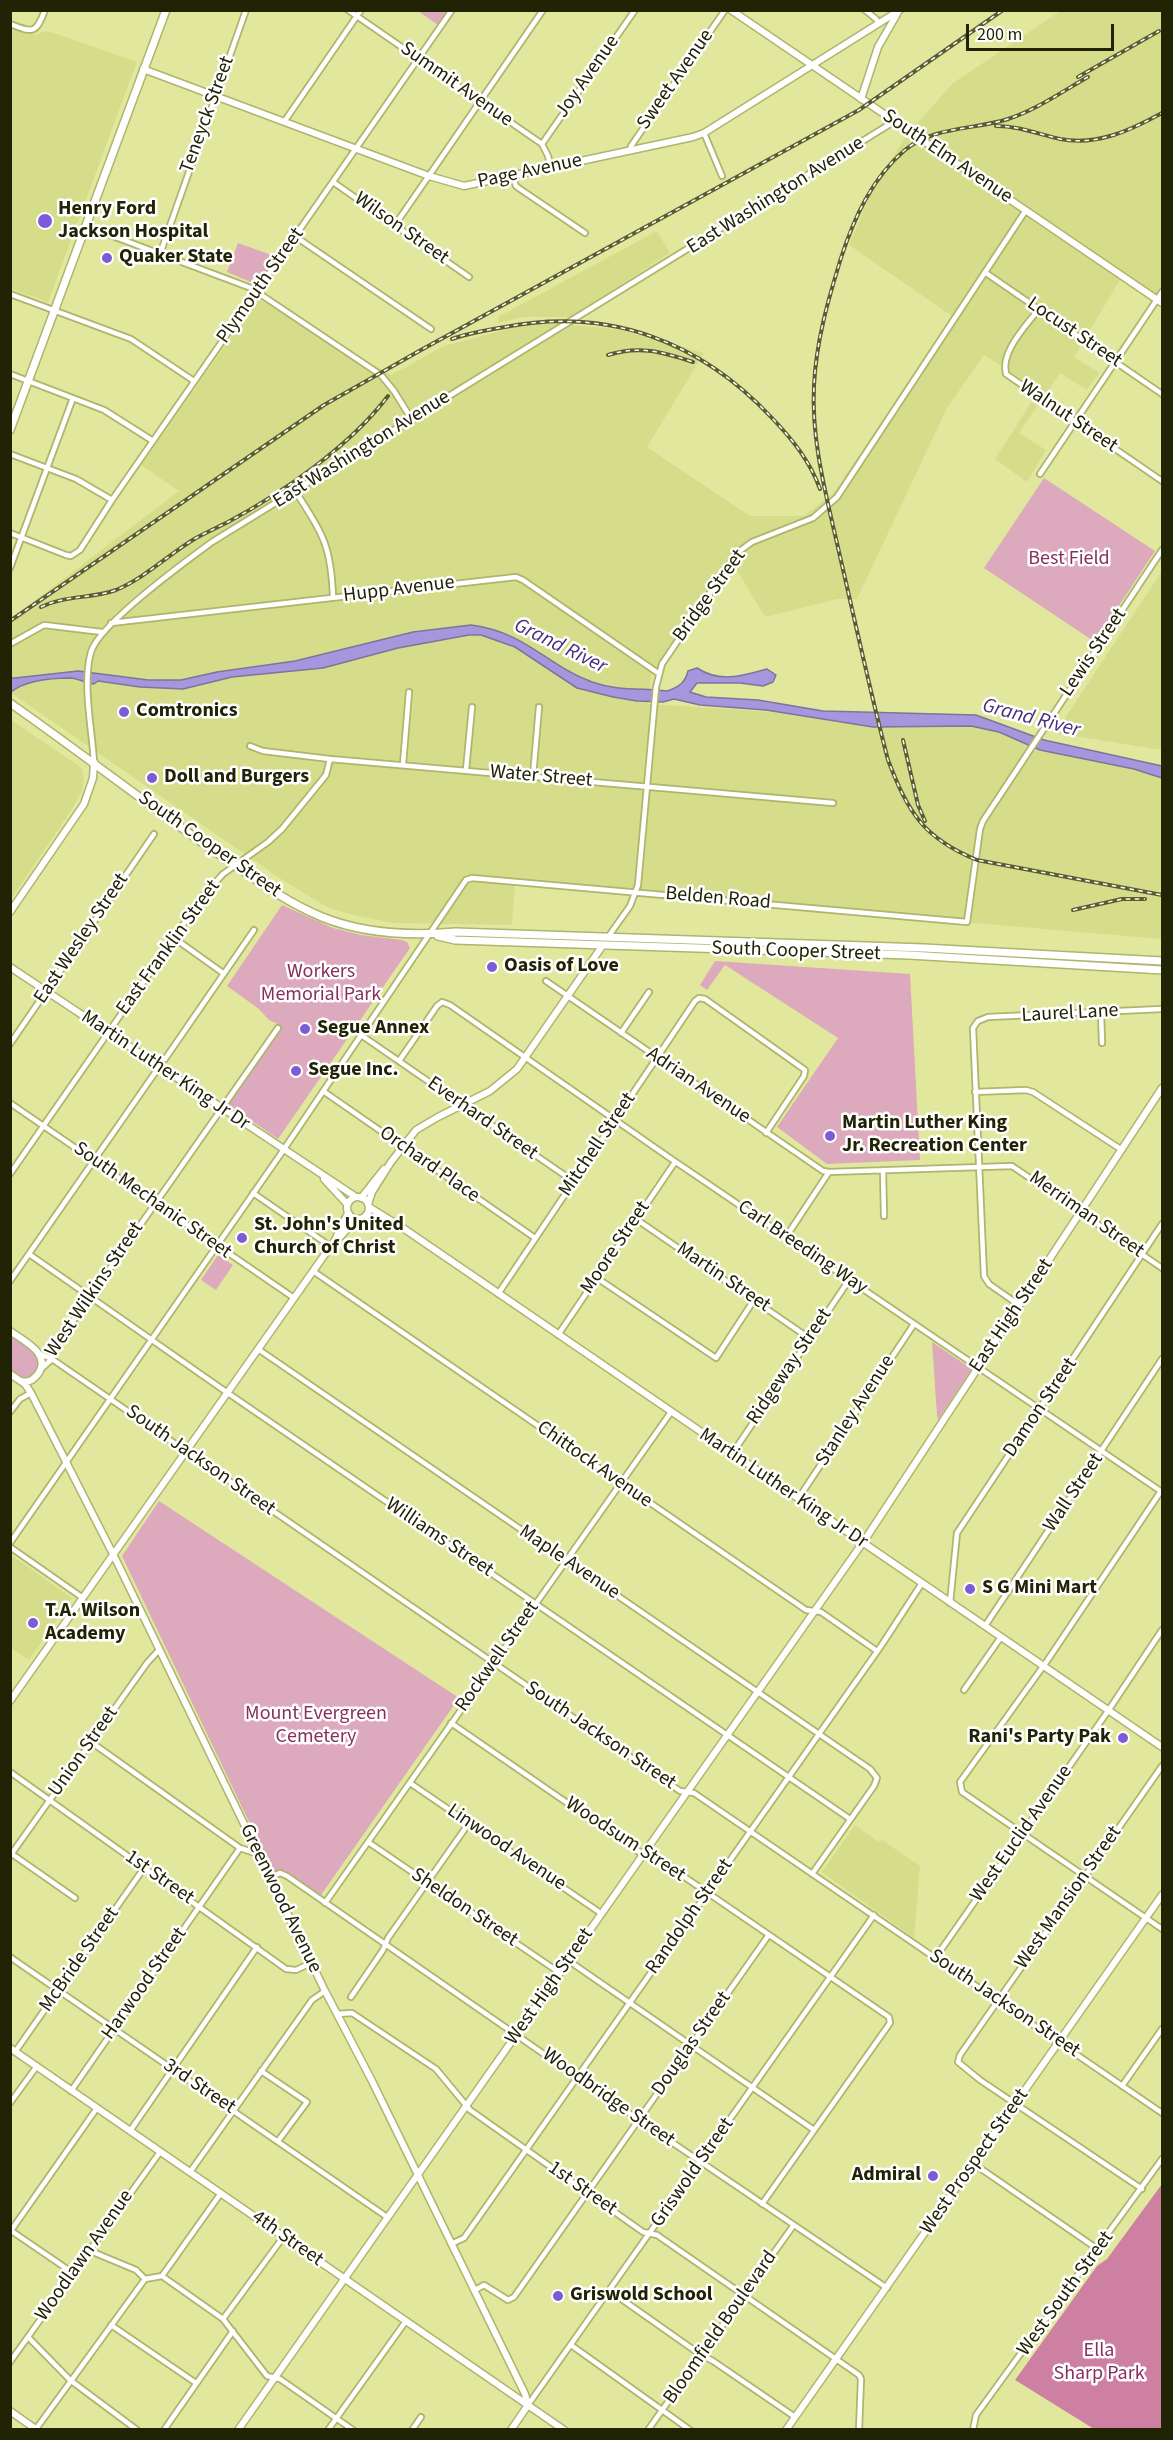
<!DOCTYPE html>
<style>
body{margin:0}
#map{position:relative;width:1173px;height:2440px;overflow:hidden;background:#e1e89d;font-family:"Source Sans 3",sans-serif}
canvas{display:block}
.frame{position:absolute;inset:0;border:12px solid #212305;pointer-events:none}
.scale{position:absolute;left:966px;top:24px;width:148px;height:27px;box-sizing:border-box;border:3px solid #212305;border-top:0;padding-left:8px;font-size:18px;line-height:21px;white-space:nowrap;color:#212305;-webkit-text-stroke:4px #fff;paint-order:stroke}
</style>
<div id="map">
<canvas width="1173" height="2440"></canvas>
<div class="frame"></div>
<div class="scale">200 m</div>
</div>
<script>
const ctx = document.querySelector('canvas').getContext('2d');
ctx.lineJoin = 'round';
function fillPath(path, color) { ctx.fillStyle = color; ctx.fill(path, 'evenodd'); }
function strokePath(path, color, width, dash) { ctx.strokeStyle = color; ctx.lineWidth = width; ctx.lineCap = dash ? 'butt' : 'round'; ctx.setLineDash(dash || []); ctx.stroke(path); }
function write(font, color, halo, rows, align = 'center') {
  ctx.font = font + ' "Source Sans 3",sans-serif'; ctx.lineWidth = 5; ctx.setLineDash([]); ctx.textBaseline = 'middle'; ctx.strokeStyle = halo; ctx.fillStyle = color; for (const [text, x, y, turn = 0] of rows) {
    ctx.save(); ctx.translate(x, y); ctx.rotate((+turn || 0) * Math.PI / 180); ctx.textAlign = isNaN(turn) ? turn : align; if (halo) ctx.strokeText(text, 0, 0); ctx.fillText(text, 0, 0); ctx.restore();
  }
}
fillPath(new Path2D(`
 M1062,10L1162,11V298L1124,273L1074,357L1099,373L1087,390L1060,373L1019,433L1046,450L1027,482L995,459L1039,390L984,355L947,408L857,599H837L765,617L735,567L651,676L648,704L977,725L1160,776L1162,778V939L515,884L512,925L392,923L349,914L329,908L281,879L11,693V619L179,491L141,465L258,299L391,375L444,346L523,325L547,323L616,329L704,353L647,447L750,516H804L833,494L952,316L849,245L869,198L905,137L953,83Z
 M10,28L36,35L45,31L54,33L137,62L48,302L11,289Z
 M657,231L670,253L570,317H523L498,323V317Z
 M1162,571V750L1055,733Z
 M11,720L78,765L82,769L84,781L81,793L71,811L11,899Z
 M11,1555L72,1598L29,1660L11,1648Z
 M855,1825L879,1842L882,1840L920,1866L914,1938L822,1872Z`), '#d5dd8a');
fillPath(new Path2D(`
 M418,11H452L441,27Z
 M238,243L277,257L258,285L227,272Z
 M1044,478L1155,551L1095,642L984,568Z
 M282,905L333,928L361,935L402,940L407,942L410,948L278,1139L227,1104L280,1025L269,1020L259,1009L227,986Z
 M715,961L910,974L920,1160L827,1164L777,1127L838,1038L725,965L707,990L700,985Z
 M218,1255L233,1265L216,1290L201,1280Z
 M10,1331L35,1348L42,1363L29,1381L11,1374Z
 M932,1342L972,1369L938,1420L937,1415Z
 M159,1501L459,1698L321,1895L284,1870L273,1872L122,1556Z`), '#dca9bd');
fillPath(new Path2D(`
 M1162,2184V2429H1094L1015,2380L1097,2266L1107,2259Z`), '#cd80a1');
const water = new Path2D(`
 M471,625C526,632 546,665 592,682C617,691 641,688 667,691C679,687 685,683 688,671L697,668C720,683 742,676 767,669L776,675L773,682L763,686L740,683H697L690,692L706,697L758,700L823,711L976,715L1044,740L1162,766V778L1134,769L1040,750L999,732L971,726L873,727L766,710L700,705L674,699L663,702L637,701L613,697L577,688L515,647L481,635H469L398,648L323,668L232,677L183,689L140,687L98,681L94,684C86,683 79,679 71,678C52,678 26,680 11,692V678H15L78,671L148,680H181L217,672L295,661L413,632Z`);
fillPath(water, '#a597de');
strokePath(water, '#7d749d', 1.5);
const street = new Path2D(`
 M348,10L542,144L548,156L551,168
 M865,10L876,19L879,23
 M10,24C33,33 36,34 45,10
 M284,122L361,10
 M704,133L722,176
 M542,144L635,10
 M630,151L631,146L725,10
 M512,176L516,186L520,189L585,233
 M333,182L469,277
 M395,225L543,10
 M86,226L251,288L381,375L394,391L412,420
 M296,237L431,329
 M160,254L246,10
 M986,273L1162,394
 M10,294L131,339L194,381
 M1038,310C1026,326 1000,352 1006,374L1162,481
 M10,374L104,410L153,441
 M10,454L76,479L112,500
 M1040,474L1162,292
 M296,492C323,535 331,545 333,597
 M10,533L66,555L71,556L80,550L112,500L452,10
 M10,568L73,398
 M111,623L516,577L523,580L658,673
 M10,644L44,625L102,632
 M250,746L263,751L330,759L833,803
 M94,762C92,729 82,683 91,652C99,624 186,561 212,542L895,121
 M403,764L409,692
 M466,770L472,707
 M533,776L539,707
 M608,937L630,906L638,885L656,687L662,664L737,553L752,542L813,518L837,497L1026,210
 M174,938L223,973
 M546,981L823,1171L829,1172L1012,1166L1162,1268
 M1101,1013L1102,1043
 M621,1033L649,992
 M361,1035L573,1181
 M10,1044L154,834
 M165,1059L254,930
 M399,1061L437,1006L442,1002L450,1005L667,1156L1162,1492
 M323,1091L535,1238
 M975,1092L1026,1090L1033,1092L1122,1150
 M10,1103L294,1298
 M883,1170L884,1216
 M10,1174L203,896L223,874L268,842L282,829L326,775L330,759
 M253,1193L330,1246
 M636,1219L809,1338
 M786,1237L829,1172
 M29,1254L222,1389L850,1819
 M313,1271L806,1610L821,1612L877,1651
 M597,1278L716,1358L754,1300
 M10,1281L159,1067
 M498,1294L695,1001L699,998L705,999L805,1070L804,1076L766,1133
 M1019,1305L989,1284L984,1276L973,1028L978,1021L988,1017L1162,1009
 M558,1335L675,1162
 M258,1349L870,1769L877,1778L874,1786L812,1874
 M40,1354L52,1359L680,1791L694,1793L1162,2113
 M41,1369L52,1359L55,1347L278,1028
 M10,1412L20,1399L31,1393
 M732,1454L849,1280
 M1161,1491L1047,1661L960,1782L962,1792L1162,1929
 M798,1499L914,1324
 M10,1543L280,1155L466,880L472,878L967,922L980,829L983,821L1162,550
 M10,1547L83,1598
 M950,1603L957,1533L1162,1224
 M985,1626L1162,1359
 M964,1690L1001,1637
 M451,1723L637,1851L651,1854L889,2017L890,2023L762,2204
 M91,1742L240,1848L258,1854
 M10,1772L286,1969L296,1970L311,1963
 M410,1783L602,1914
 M368,1842L560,1973
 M12,1854L75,1898
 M10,1856L147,1663L159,1650
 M271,1877L280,1873L287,1876L639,2120L887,2288
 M325,1903L671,1412
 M10,1957L387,2217
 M936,1957L1108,1711L1162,1630
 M569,1961L814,2130
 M351,1997L383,1950L388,1938L469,1823
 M337,2014L352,2013L436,2069L470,2110L643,2232L657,2235L859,2375L861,2379L859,2430
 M15,2052L144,1868
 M261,2071L307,2102L278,2141
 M1122,2086L1162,2029
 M71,2091L240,1848
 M10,2103L37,2066
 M130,2131L257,1947
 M974,2164L1099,2250
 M190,2172L312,2000L325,1991
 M1142,2189L980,2080L958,2062L960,2055L1162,1766
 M10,2230L73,2273
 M10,2232L97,2108
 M451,2244L464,2238L881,1646L922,1583
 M88,2250L136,2270L145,2279L162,2276L223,2319L267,2376L280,2379L353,2430
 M162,2276L221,2193
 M475,2290L484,2285L508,2300L514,2297L768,1936
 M610,2291L701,2355L713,2361L795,2417
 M223,2319L284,2236
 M111,2325L196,2383
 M28,2337L70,2380L137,2430
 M571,2345L690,2430
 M10,2362L160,2152
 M528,2405L874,1915
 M36,2429L145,2279
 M164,2430L233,2331
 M328,2430L406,2321
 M412,2430L421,2417
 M648,2430L793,2226
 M973,2430L976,2415L1162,2159`);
const secondary = new Path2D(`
 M731,10L1162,303
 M143,69L429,176L464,186L693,137L704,133L900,10
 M861,99L878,47L897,14
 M10,912L84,804L93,778L94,762
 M10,967L356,1197
 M324,1179L347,1204
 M347 1208a11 11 0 1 1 22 0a11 11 0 1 1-22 0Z
 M361,1198L384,1169
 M368,1204L372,1192L391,1162L416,1130L438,1117L490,1091L517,1069L603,945
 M369,1207L403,1228L1162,1747
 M364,1218L375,1217L396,1227
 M340,1237L356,1219
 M10,1331C24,1341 52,1354 38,1374C33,1380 29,1383 21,1381
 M10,1374L25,1384L31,1393L116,1560L325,1991L372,2081L525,2394L528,2405L511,2430
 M10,1701L335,1240L348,1213
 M10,2048L564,2430
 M10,2411L37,2430
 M238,2430L866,1538L1162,1088
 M786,2430L1162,1895`);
const primary = new Path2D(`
 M10,430L166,10
 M10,703C80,752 147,804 217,853C251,876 283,901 322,917C364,934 411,936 456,932L924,948L1162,961
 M438,936L455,940L909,955L1162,970`);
strokePath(street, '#aeb56c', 8);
strokePath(secondary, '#aeb56c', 9);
strokePath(primary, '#aeb56c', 10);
strokePath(street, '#fff', 4.5);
strokePath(secondary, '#fff', 6);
strokePath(primary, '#fff', 7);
const rail = new Path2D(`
 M1078,77L1159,31
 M1088,77C1063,91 1036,110 1008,119C974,130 934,126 905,150C872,178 854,218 841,258C828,300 816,342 814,386C811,442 827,498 839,552C855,621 870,691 888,760C908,812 923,838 977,860L1162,895
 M996,126C1019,126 1038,134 1060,139C1098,146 1131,130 1162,113
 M452,339C469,333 487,330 505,327C609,307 700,341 772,418C792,439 810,461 820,489
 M608,355C639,345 663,352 693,362
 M41,607C65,595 91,599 116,590C145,578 169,554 196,538C207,532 218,527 228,522C284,492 350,446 388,396
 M10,621L324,405L421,350L859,110L1003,10
 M903,740L918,805L925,821
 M1073,910L1122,899H1145`);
strokePath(rail, '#5a5d32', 4);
strokePath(rail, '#fff', 1.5, [4.5]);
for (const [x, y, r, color] of [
 [45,221,8,"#7e5bd6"],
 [107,258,6,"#7e5bd6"],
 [124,712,6,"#7e5bd6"],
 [152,778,6,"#7e5bd6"],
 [492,967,6,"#7e5bd6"],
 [305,1029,6,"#7e5bd6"],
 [296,1071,6,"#7e5bd6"],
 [830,1136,6,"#7e5bd6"],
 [242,1238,6,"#7e5bd6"],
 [970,1589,6,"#7e5bd6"],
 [33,1623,6,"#7e5bd6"],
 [1123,1738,6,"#7e5bd6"],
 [933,2176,6,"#7e5bd6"],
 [558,2296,6,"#7e5bd6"]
]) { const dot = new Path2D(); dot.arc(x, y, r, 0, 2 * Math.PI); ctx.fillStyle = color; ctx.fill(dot); strokePath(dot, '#fff', 2); }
write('20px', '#212305', '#fff', [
 ["Joy Avenue",588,77,-55],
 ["Sweet Avenue",676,80,-55],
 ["Summit Avenue",456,85,35],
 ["Teneyck Street",208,115,-70],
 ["South Elm Avenue",947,157,34],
 ["Page Avenue",530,172,-12],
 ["East Washington Avenue",776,196,-32],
 ["Wilson Street",401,229,35],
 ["Plymouth Street",261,286,-55],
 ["Locust Street",1074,333,34],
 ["Walnut Street",1068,417,34],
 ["East Washington Avenue",362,450,-32],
 ["Hupp Avenue",399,590,-7],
 ["Bridge Street",710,596,-54],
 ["Lewis Street",1094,653,-56],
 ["Water Street",541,777,5],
 ["South Cooper Street",209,845,35],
 ["Belden Road",718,899,5],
 ["East Wesley Street",82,939,-56],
 ["East Franklin Street",169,948,-54],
 ["South Cooper Street",796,952,2],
 ["Laurel Lane",1070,1014,-3],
 ["Martin Luther King Jr Dr",165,1071,34],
 ["Adrian Avenue",698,1086,34],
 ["Everhard Street",482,1119,35],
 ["Mitchell Street",598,1145,-56],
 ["Orchard Place",429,1165,35],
 ["South Mechanic Street",152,1201,35],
 ["Merriman Street",1086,1215,35],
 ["Moore Street",616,1248,-56],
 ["Carl Breeding Way",802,1248,34],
 ["Martin Street",723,1278,34],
 ["West Wilkins Street",95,1290,-56],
 ["East High Street",1012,1316,-56],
 ["Ridgeway Street",790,1367,-56],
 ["Damon Street",1041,1408,-56],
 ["Stanley Avenue",856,1411,-57],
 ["South Jackson Street",200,1461,35],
 ["Chittock Avenue",594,1465,35],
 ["Martin Luther King Jr Dr",783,1489,34],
 ["Wall Street",1074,1493,-56],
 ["Williams Street",439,1538,34],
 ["Maple Avenue",569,1563,34],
 ["Rockwell Street",498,1657,-55],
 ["South Jackson Street",600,1736,34],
 ["Union Street",84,1752,-55],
 ["West Euclid Avenue",1022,1834,-55],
 ["Woodsum Street",625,1840,33],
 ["Linwood Avenue",506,1848,34],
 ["1st Street",159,1878,35],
 ["West Mansion Street",1069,1898,-55],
 ["Greenwood Avenue",280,1899,64],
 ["Sheldon Street",464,1908,34],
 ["Randolph Street",690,1917,-55],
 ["McBride Street",80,1960,-55],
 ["Harwood Street",145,1984,-55],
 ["West High Street",550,1987,-55],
 ["South Jackson Street",1004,2004,34],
 ["Douglas Street",692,2044,-55],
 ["3rd Street",199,2087,34],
 ["Woodbridge Street",608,2098,35],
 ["West Prospect Street",975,2162,-55],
 ["Griswold Street",693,2173,-55],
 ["1st Street",582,2189,35],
 ["4th Street",287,2239,35],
 ["Woodlawn Avenue",85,2256,-55],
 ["West South Street",1066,2294,-54],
 ["Bloomfield Boulevard",721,2328,-55]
]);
write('bold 20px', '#212305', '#fff', [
 ["Henry Ford",58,210],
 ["Jackson Hospital",58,233],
 ["Quaker State",119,258],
 ["Comtronics",136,712],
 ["Doll and Burgers",164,778],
 ["Oasis of Love",504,967],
 ["Segue Annex",317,1029],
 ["Segue Inc.",308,1071],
 ["Martin Luther King",842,1124],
 ["Jr. Recreation Center",842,1147],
 ["St. John's United",254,1226],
 ["Church of Christ",254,1249],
 ["S G Mini Mart",982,1589],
 ["T.A. Wilson",45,1612],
 ["Academy",45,1635],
 ["Rani's Party Pak",1111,1738,"right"],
 ["Admiral",921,2176,"right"],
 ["Griswold School",570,2296]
], 'left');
write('20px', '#8a2f5d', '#fff', [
 ["Best Field",1069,560],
 ["Workers",321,973],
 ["Memorial Park",321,996],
 ["Mount Evergreen",316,1715],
 ["Cemetery",316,1738],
 ["Ella",1099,2352],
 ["Sharp Park",1099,2375]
]);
write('italic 21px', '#472e81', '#fff', [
 ["Grand River",560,647,26],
 ["Grand River",1031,719,15]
]);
</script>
